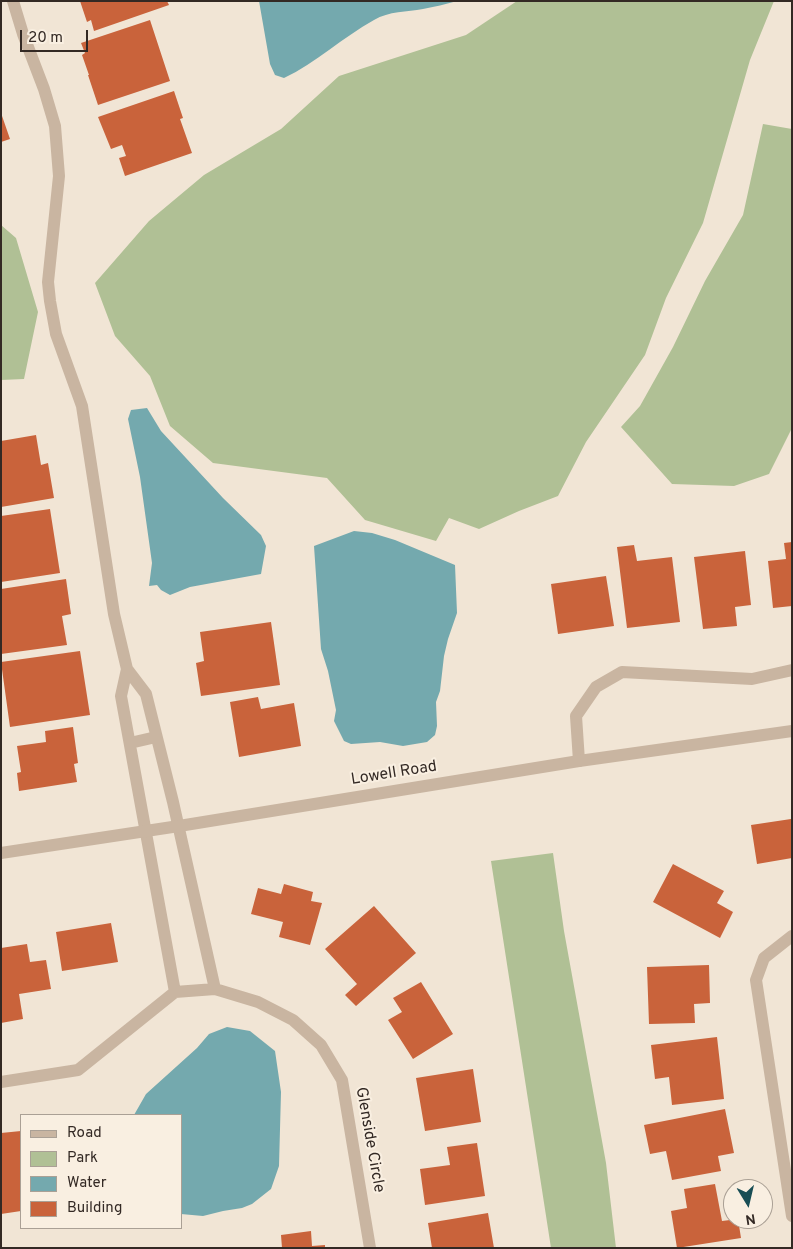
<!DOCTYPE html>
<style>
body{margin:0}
#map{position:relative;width:793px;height:1249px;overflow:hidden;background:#f1e5d5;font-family:Overpass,sans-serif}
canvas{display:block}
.frame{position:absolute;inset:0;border:2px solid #332924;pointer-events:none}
.legend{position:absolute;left:20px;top:1114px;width:162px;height:115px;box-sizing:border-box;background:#f9efe1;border:1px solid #aaa095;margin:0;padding:6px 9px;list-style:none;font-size:15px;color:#332924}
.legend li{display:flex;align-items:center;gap:10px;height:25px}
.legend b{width:25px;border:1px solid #aaa095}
.north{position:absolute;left:723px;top:1179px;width:50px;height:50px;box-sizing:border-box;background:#f9efe1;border:1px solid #aaa095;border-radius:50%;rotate:171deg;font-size:14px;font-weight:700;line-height:20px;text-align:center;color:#332924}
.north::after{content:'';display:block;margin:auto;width:18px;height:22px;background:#194e55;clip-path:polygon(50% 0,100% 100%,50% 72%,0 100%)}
.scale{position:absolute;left:20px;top:30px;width:68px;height:22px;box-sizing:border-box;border:2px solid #332924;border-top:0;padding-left:6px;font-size:15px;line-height:18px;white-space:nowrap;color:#332924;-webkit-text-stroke:4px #f9efe1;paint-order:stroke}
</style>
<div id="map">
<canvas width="793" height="1249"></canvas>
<div class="frame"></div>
<ul class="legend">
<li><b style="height:6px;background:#c9b5a1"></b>Road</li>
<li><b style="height:14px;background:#b0c095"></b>Park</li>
<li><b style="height:14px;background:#74a9ae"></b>Water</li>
<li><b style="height:14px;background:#c9633b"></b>Building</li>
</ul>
<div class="north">N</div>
<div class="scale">20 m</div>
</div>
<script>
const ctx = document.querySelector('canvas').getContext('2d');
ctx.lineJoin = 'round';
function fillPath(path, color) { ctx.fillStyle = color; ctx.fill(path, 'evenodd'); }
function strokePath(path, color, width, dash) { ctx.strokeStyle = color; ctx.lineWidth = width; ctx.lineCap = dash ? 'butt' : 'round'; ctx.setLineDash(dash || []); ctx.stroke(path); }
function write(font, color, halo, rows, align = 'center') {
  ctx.font = font + ' Overpass,sans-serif'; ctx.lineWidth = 4; ctx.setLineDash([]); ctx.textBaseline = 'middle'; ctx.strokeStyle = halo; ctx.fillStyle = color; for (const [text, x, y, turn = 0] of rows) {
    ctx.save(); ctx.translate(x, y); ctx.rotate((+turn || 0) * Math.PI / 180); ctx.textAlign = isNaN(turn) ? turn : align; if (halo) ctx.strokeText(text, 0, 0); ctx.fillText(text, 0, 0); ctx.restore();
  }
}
fillPath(new Path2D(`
 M517,1H774L750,60L703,223L666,298L645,355L586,442L558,496L519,511L479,529L449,518L436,541L365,520L327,478L213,463L170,426L150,376L115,336L95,283L149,221L204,175L281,129L339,76L466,35Z
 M763,124L792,129V428L769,474L734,486L672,484L621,427L640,406L673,347L705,281L743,215Z
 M1,225L16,238L38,312L24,379L1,380Z
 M553,853L564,931L606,1163L616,1248H551L491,861Z`), '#b0c095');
fillPath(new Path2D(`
 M259,1H457C446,4 434,7 423,9C407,12 389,11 374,20C343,37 316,63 284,78L275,75L270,64Z
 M147,408L161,431L223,498L261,535L266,546L261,574L190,587L170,595L161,590L157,585L149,586L152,563L140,477L128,419L131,410Z
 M354,531L372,533L395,540L455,565L457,613L448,639L444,656L440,691L436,702L437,726L435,735L427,742L403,746L380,742L351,744L344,741L334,721L336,710L328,671L321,649L314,546Z
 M227,1027L250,1031L275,1051L281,1092L279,1166L271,1189L252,1204L242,1208L223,1211L203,1216L181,1214V1115H134L146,1094L197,1048L209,1034Z`), '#74a9ae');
fillPath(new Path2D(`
 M80,1H167L169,5L94,31L91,20L87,22Z
 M150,20L170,81L98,105L88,75H89L82,55L85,53L81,43Z
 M174,91L183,118L180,119L192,153L125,176L119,158L126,156L122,145L111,149L98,117Z
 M1,113L10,139L1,142Z
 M36,435L41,465L48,463L54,498L1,507V441Z
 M50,509L60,573L1,582V516Z
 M792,542V606L773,608L768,561L786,559L784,543Z
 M634,545L637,561L672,557L680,622L627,628L617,547Z
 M745,551L751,605L735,607L737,626L703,629L694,557Z
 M606,576L614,626L558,634L551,584Z
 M66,579L71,614L62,616L67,645L1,654V589Z
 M271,622L280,685L201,696L196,663L204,661L200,632Z
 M80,651L90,715L10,727L1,662Z
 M258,697L261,709L294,703L301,746L239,757L230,702Z
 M73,727L78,763L74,764L77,782L19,791L17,773L21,772L17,746L46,742L45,731Z
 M791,819L792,858L757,864L751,825Z
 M673,864L724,891L717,903L733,912L720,938L653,902Z
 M284,884L313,892L311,901L322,903L310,945L279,937L283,922L251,914L258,888L281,894Z
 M374,906L416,953L356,1006L345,995L357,984L325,949Z
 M111,923L118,962L62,971L56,932Z
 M27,944L30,962L46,960L51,989L19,994L23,1019L1,1023V948Z
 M709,965L710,1003L694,1004L695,1023L649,1024L647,967Z
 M421,982L453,1034L413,1059L388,1020L402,1012L393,998Z
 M717,1037L724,1099L672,1105L669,1077L655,1079L651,1045Z
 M473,1069L481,1122L425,1131L416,1078Z
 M725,1109L734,1153L718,1156L721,1171L672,1180L666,1151L650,1154L644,1125Z
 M21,1131V1211L1,1214V1133Z
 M477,1143L485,1196L425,1205L420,1169L450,1165L447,1147Z
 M715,1184L722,1221L738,1219L741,1238L677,1248L671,1211L687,1208L684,1189Z
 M488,1213L494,1248H432L428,1223Z
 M311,1231L312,1246L325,1245V1248H282L281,1235Z`), '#c9633b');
strokePath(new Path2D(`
 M13,1L23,34L44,89L55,126L59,176L48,282L50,301L56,334L82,406L114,614L127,669L121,696L175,992
 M127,669L146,694L173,802L215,989
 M130,743L156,737
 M579,761L576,716L596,687L622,672L752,679L792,670
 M792,936L764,958L756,980L792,1216
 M1,1082L78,1070L175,992L215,989L258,1002L293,1020L321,1045L342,1080L370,1248`), '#c9b5a1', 12);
strokePath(new Path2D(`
 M1,853L179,826L579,761L792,731`), '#c9b5a1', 12);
write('16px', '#332924', '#f9efe1', [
 ["Lowell Road",394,774,-9],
 ["Glenside Circle",369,1140,80]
]);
</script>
